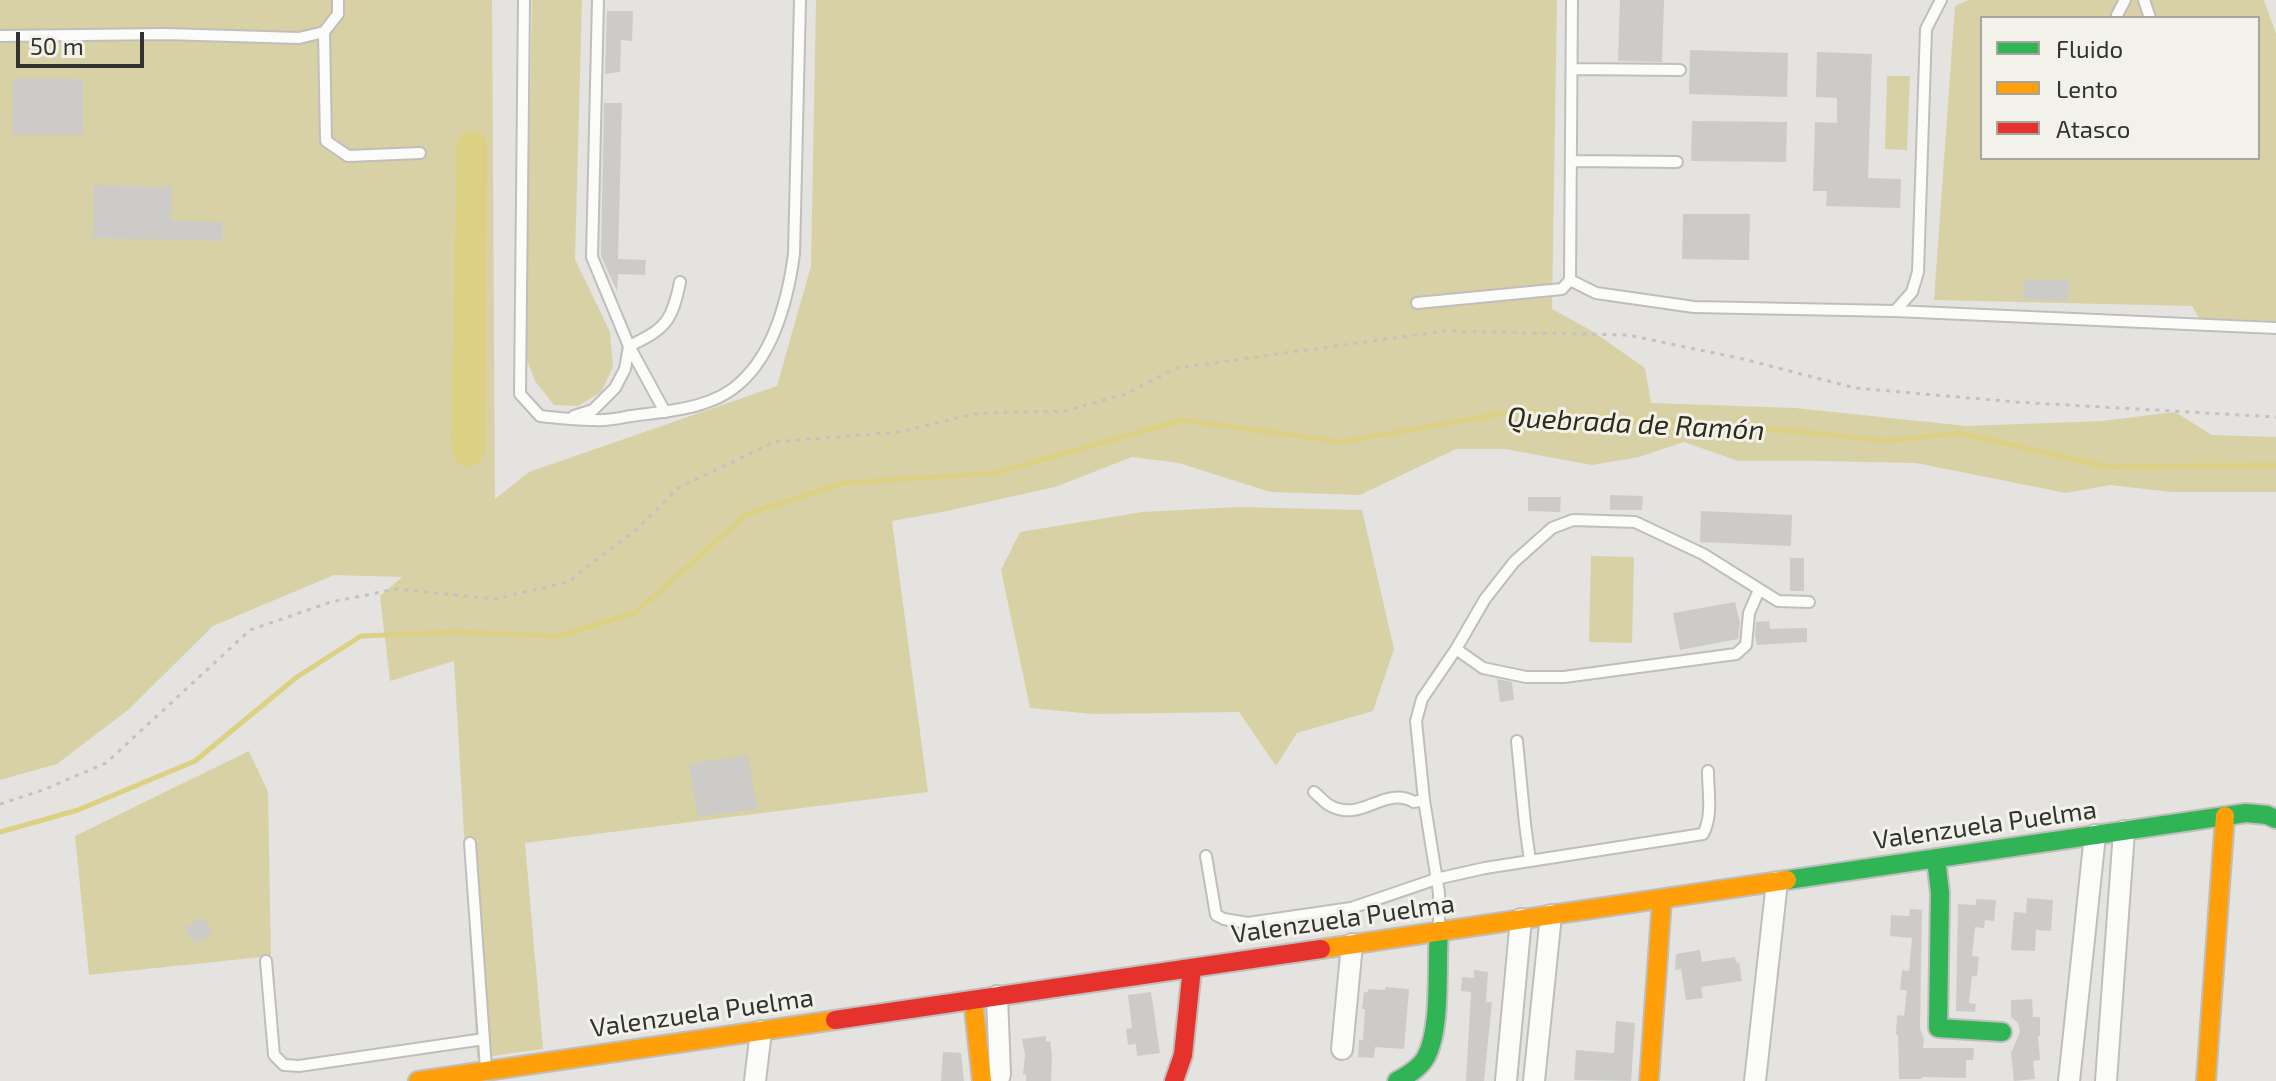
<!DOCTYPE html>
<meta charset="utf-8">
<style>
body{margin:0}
#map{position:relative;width:2276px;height:1081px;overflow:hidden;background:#e4e3df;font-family:"Exo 2",sans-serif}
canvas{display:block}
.legend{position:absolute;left:1980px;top:16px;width:280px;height:144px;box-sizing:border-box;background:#f2f2eb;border:2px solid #a5a5a0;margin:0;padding:10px 14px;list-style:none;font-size:24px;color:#323230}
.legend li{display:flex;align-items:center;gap:16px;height:40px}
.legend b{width:40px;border:2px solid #a5a5a0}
.scale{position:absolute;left:16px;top:32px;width:128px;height:36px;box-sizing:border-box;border:4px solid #323230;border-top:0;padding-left:10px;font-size:24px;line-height:28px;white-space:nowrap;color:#323230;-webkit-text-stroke:6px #f2f2eb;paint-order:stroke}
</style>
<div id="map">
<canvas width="2276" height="1081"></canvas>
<ul class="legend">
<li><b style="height:10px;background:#30b455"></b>Fluido</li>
<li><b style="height:10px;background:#ff9f0a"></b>Lento</li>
<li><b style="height:10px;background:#e5322d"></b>Atasco</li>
</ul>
<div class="scale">50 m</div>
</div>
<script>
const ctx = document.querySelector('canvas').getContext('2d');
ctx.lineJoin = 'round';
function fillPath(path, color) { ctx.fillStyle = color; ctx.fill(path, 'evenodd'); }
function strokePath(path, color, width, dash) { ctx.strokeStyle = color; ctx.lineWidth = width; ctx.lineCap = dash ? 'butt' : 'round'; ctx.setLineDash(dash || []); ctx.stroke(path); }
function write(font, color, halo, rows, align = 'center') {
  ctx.font = font + ' "Exo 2",sans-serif'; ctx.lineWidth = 6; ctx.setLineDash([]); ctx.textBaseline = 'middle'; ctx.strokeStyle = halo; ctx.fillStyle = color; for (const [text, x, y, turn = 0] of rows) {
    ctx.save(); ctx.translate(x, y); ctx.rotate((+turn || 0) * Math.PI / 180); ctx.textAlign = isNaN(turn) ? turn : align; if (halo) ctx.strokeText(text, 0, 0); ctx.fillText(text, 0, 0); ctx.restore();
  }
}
fillPath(new Path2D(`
 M0,0H492L495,499L529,472L777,386L811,266L816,0H1557L1552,309L1592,331L1645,368L1651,403L1795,408L1967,426L2102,421L2175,412L2212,435L2276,437V492H2172L2110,485L2066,493L1916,463L1819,461H1738L1684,442L1639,457L1592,465L1505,449H1456L1360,495L1270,492L1179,463L1132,457L1055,487L947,511L892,521L928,792L525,843L543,1049L477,1058L454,661L390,681L380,596L402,577L334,575L213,626L128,710L57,764L0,780Z
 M532,0H582L575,259L610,332L613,367L601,392L578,406L554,405L535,381L525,355Z
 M1969,0H2264L2276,34V321L2199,318L2192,306L1934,300L1955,6ZM1982,18H2258V158H1982Z
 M1887,76H1910L1907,150L1885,149Z
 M1236,507L1362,510L1394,649L1373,711L1297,733L1276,766L1239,712L1093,714L1030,708L1001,570L1020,532L1142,512Z
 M1591,556L1634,557L1632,643L1589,642Z
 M249,751L268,792L271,956L89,975L75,836Z`), '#d8d1a5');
fillPath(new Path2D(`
 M473,130L483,134L487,142L485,455C468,476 455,468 451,444L457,144C460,134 464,132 473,130Z`), '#dcd083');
strokePath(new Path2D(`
 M0,832L78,810L195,761L297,677L361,636L457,632L560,636L636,612L747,514L843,483L995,473L1182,420L1342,442L1516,411L1806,432L1885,441L1959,433L2108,467L2276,465`), '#dcd083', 5);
fillPath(new Path2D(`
 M1620,0H1664L1662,62L1618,61Z
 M607,11H633L632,41L621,40L620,72L605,74Z
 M1690,50L1788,53L1787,97L1689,94Z
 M1817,52L1872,54L1868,178L1901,179L1900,208L1826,206L1827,191H1813L1815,122L1837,123V98L1816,97Z
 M13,78L83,79V135H12Z
 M604,103H622L618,259L646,260L645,275L618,274L617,291L601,256Z
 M1692,121L1787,122L1786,162L1691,161Z
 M94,185L172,187L171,221L223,222L222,241L93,238Z
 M1683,214H1750L1749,260L1682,259Z
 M2024,279L2069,280L2068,301L2023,299Z
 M1610,495L1643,496L1642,510H1610Z
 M1528,497H1561L1560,512L1528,511Z
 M1701,511L1792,515L1791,546L1700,542Z
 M1790,558H1804V591H1790Z
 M1735,602L1740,623L1738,639L1680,650L1673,613Z
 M1769,621L1770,629L1807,628V642L1757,645L1755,636L1756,622Z
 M1497,679L1512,682L1514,700L1500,702Z
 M748,755L757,809L698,817L689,764Z
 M2027,898L2053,900L2051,931L2036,930L2035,951L2011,950L2014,912L2026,913Z
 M1976,899L1996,900L1994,921L1985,920L1984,928L1975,927L1972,956L1979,957L1977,976H1972L1969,1003L1976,1004L1975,1012L1956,1011L1958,904L1976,905Z
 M1910,909L1922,910L1920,1028L1924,1039L1923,1048H1974L1973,1060H1966V1078L1922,1077V1079H1899L1898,1035H1896L1897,1015L1904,1016L1907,990H1900L1902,970L1909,971L1912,938L1890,936L1891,915L1909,916Z
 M203,917L213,933L195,944L185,928Z
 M1700,950L1702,962L1735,957L1736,963L1739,962L1742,981L1701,987L1703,998L1686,1000L1681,969L1675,970L1676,954Z
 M1474,970L1488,972L1486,1002H1492L1484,1081H1466L1471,992L1461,991L1462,977L1474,978Z
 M1385,987L1409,989L1404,1049L1375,1047L1374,1058L1358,1057L1359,1040H1363L1365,1009H1362L1364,992H1368V989L1385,990Z
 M1151,992L1160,1053L1137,1056L1136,1044L1128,1045L1126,1029L1132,1028L1128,995Z
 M2032,999L2033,1017H2040V1036H2038L2040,1060L2033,1061L2035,1079L2014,1081L2011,1053L2020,1032L2018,1023L2011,1017V1000Z
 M1616,1021L1635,1023L1631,1081L1574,1080L1576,1050L1614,1053Z
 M1046,1036V1042L1050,1041L1052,1055L1051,1081H1026V1075L1023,1074L1025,1055L1022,1039Z
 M943,1052L961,1053L964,1081H941Z`), '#cccbc8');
const lane = new Path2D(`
 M524,0L520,394L540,416C558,418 577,420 595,420C607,421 620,418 631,416C668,411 713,409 741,382C775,351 788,298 794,254L800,0
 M2144,0L2150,18
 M2118,18L2117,15L2125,0
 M324,32L326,141L348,156L420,153
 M0,36L165,34L299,38L324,32L338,14V0
 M1572,69L1680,70
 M1572,161L1677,162
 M1570,280L1596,293L1694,307L1895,311L2276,328
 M1417,303L1562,289L1570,280L1572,0
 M1895,311L1912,292L1918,272L1926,29L1941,0
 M665,412L629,346C665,329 672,322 680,282
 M574,416L593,410L615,388L625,369L629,346L592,257L598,0
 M1456,649L1483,668L1526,677H1564L1736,654L1746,645L1749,613L1759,590
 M1517,741L1525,824L1530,861
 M1314,792C1319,796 1324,802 1329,805C1362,824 1383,785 1414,802L1424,800
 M470,843L486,1069
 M1206,856L1216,915L1224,919L1248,923L1351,908L1436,879L1485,868L1703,834C1713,816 1708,792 1708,771
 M1439,927V893L1424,800L1416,721L1422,699L1456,649L1485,599L1514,562L1552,528L1573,520L1635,522L1703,554L1778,601L1809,602
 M266,961L274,1055L284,1065L299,1066L484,1039`);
const street = new Path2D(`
 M997,996L1000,1074L998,1081
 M1342,1049L1352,944
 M755,1081L761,1031
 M1506,1081L1521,919
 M1534,1081L1551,915
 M1755,1081L1777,882
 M2069,1081L2095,835
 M2106,1081L2124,831`);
const fast = new Path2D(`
 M1936,858L1940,893L1938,1028L2002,1032
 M1787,880L2246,813L2267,815L2276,819
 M1397,1081C1408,1075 1420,1068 1426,1057C1442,1027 1436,966 1439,931`);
const slow = new Path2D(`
 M1321,949L1787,880
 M973,1000L982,1081
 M418,1081L835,1020
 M1649,1081L1662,899
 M2206,1081L2225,816`);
const jam = new Path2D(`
 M835,1020L1321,949
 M1174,1081L1183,1055L1192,968`);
strokePath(lane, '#bfbebb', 14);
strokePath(street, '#bfbebb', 24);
strokePath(fast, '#bfbebb', 22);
strokePath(slow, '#bfbebb', 22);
strokePath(jam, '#bfbebb', 22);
strokePath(new Path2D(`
 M0,804L43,790L106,763L250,630L331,602L396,589L495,599L568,582L637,529L678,488L774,442L899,432L978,413L1064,411L1126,394L1176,368L1445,331L1628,335L1743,359L1855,388L2016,402L2276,417`), '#c2c2c1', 3, [4, 6]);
strokePath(lane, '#fbfbfa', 10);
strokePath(street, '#fbfbfa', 20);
strokePath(fast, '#30b455', 18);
strokePath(slow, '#ff9f0a', 18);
strokePath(jam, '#e5322d', 18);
write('26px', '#323230', '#f2f2eb', [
 ["Valenzuela Puelma",1985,825,-8],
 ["Valenzuela Puelma",1343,919,-8],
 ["Valenzuela Puelma",702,1013,-8]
]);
write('italic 28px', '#2e2b18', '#f2f2eb', [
 ["Quebrada de Ramón",1636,424,3]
]);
</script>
